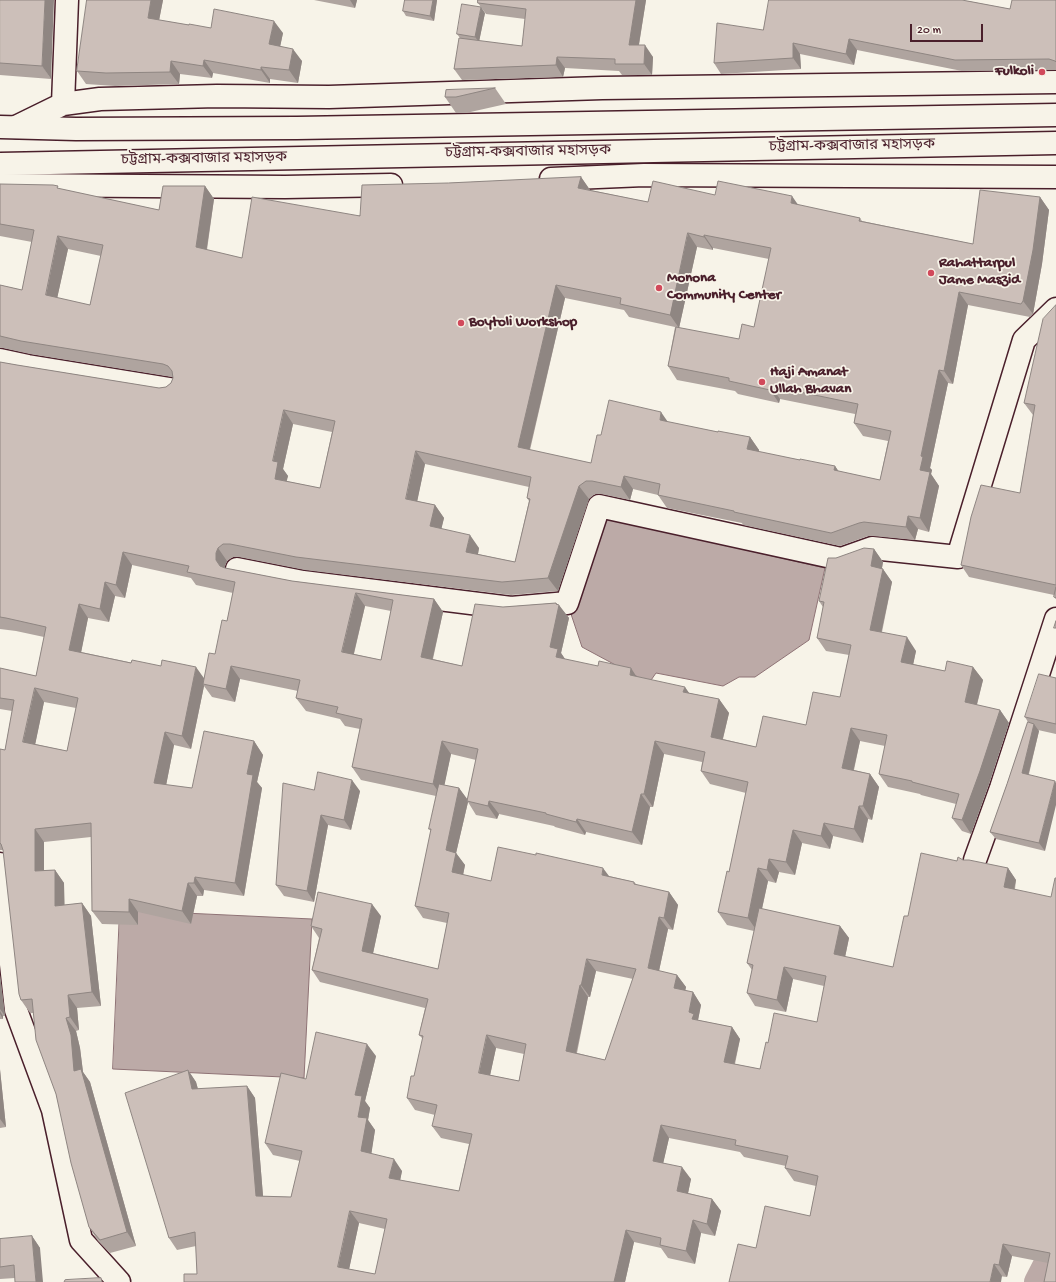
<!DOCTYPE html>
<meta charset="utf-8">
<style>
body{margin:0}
#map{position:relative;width:1056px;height:1282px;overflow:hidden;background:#f7f3e8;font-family:"Gochi Hand",sans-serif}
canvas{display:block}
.scale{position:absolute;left:910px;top:24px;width:73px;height:18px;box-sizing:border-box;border:2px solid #4a1f2b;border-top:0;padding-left:5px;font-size:12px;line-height:14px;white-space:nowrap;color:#4a1f2b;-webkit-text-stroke:3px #f7f3e8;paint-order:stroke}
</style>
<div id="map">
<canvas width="1056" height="1282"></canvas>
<div class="scale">20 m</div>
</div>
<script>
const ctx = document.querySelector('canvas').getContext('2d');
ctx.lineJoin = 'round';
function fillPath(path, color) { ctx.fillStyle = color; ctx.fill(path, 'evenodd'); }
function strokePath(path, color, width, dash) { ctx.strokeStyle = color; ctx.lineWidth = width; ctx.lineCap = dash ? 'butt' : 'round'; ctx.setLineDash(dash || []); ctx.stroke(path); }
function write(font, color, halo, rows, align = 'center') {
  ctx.font = font + ' "Gochi Hand","Noto Sans Bengali",sans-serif'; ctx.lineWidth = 3.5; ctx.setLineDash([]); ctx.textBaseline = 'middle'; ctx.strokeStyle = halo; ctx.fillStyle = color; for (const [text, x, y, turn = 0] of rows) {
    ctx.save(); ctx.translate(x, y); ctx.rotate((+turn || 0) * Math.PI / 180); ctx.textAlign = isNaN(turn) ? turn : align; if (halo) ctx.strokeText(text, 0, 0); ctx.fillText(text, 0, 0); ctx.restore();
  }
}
const water = new Path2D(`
 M602,517L825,568L809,640L755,677H739L723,686L656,673L649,683L582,647L569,608Z
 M120,910L312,919L304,1078L113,1069Z`);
fillPath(water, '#bcaaa7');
strokePath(water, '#8e7275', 1);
strokePath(new Path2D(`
 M1037,1282L1056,1245`), '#bcaaa7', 26);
const minor = new Path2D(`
 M63,104L67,0
 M16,127L63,104L100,99L217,96L329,97L602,88L1056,82
 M551,179L644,175L1056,177
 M0,185L285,187L391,185
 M0,360L28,366L170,389
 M237,569L303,582L511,608L567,603L599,506L841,559L872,548L958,557L1024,340L1056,309
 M975,860L1001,788L1056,619
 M0,864L16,1010L53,1110L81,1240L119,1282`);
const trunk = new Path2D(`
 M0,127L76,129L297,128L1056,115
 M0,164L1056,143`);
strokePath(minor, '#4a1f2b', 25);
strokePath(trunk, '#4a1f2b', 25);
strokePath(minor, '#f7f3e8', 22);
strokePath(trunk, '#f7f3e8', 22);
fillPath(new Path2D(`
 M0,0L51,79L0,75Z
 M87,0H163L159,20L189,25L211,28L283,33L280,46L302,61L298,83L270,79V83L213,73L212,78L180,74L179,84L115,86L86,84L77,71Z
 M314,0H357L355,8Z
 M405,0H437L434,21L406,16L403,11Z
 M646,0L639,45L653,57L652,75H622L619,71L565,68L563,77L462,80L454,69L460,38L457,34L485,13L479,41L522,46L525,19L486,14L478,3Z
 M1056,0V70L962,71L857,50L854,65L800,54L801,69L721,74L714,63L763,30L968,1L1010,9Z
 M495,88L506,104L466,113H456L445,97Z
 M581,177L590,190L648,202L715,195L798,205L860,218L862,221L973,244L1040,197L1049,210L1042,264L1033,314L1030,317L968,305L953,384L948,383L930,468L932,470L931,474L939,486L929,532L918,529L915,540L873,536H868L840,546L743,525L742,523L667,508L658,495L633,489L630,500L601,494H595L589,499L558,591L511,595L305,570L239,557H233L227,561L225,566V568L292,581L434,599L443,612L433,659L462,666L503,607L556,603L569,618L561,653L565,659L637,677L689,693L719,699L729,713L723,739L756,747L806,725L840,697L849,655L826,651L817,638L823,607L819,601L836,558L874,549L883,562L882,568L892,582L882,632L916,651L913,664L945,671L973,667L983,680L977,705L1000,710L1009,723L989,784L971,834L962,831L952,818L956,804L921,795L920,794L888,787L879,774L885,746L860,741L854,770L870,774L879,787L872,820L868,819L863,843L833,836L830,849L802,843L795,875L779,872L776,883L768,881L762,909L840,926L849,938L845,957L893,967L908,916L957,861L963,860L1008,868L1016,880L1015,889L1056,1282L1048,1263L1012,1256L1007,1277L756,1248L810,1216L816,1186L794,1181L785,1168L786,1166L744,1157L740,1152L669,1138L663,1163L691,1179L688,1193L712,1199L721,1211L715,1236L701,1233L695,1264L668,1258L661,1248L634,1242L625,1282L197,1274L196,1246L177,1250L169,1238L188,1070L196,1082L198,1089L247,1086L255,1098L263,1196L291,1197L300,1161L273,1155L265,1143L306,1079L376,1056L365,1101L370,1108L368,1120L375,1130L371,1154L402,1171L400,1180L459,1191L469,1144L441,1138L432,1126L435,1115L415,1110L407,1098L414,1076L423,1039L419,1035L425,1008L320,982L312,970L319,938L311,926L381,916L373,953L438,969L447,923L423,918L415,906L431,831L429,829L436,796L361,780L352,767L360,729L345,726L340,719L306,711L296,698L298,691L240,679L235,702L212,697L204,686L191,749L174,745L166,785L192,788L254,741L263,755L257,782L262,788L244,896L204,890L203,896H197L191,924L138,912V925L102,924L92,911L91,837L44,842V870H55L64,883V905L82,903L91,916L101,1006L77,1008L79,1030L76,1031L80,1048L83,1072L90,1082L136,1246L110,1253L98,1241L89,1227L56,1094L34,1013H30L21,1000L3,850H0V749L5,750L12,711L0,709V668L36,676L44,637L16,631L0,629V362L17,365L159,388L166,387L171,383L173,378V377H172L30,354L3,348H0V285L22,290L32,242L0,236V184L60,189L159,210L205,186L214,199L207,250L242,258L448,183ZM697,247L713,250V248L769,259L754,327L739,339L679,328ZM68,249L101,256L90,305L57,298ZM565,298L624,310L629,317L675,327L668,366L677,380L735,391L738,394L779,403L780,399L855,414L854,423L863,436L888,441L880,480L838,471L835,466L800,460L759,452V450L750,437L718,432L668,422L601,435L591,463L530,450ZM293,424L332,432L320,488L286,481L288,476L283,469ZM425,464L529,487L527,498L529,501L515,562L478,554L479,548L441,529L444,518L435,505L417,501ZM132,565L191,578L196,585L233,593L227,621L215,654L204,678L81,652L88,618L109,622L115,596L125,598ZM365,606L391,611L381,660L354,654ZM44,702L76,708L67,751L35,744ZM451,754L476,760L467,800L459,788L444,785ZM664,754L702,762L701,771L710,784L746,793L729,872L718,912L727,925L754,931L747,963L752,970L747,993L755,1006L786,1012L793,979L824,986L817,1022L768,1043L760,1069L735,1064L740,1039L732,1027L698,1020L701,1005L693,992L685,991L686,987L677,975L659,971L668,929L673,930L678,905L669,892L637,885L634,882L609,876L491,881L463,875L465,865L456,853L468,802L476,815L497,819L499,814L554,826L555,827L585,835L586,832L642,845L650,807H653ZM596,971L633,979L605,1060L577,1053L588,997H590ZM496,1048L524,1054L519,1081L490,1075ZM359,1223L385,1229L375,1274L349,1269Z
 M1056,305V599L1054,597V595L969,577L961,565L1020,493L1033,415L1024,403Z
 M1056,678V734L1038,730L1039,731L1029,774L1045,851L996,839L990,832L1007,784L1028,722L1025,717Z
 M314,790L360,791L351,830L328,825L314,902L284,896L276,885Z
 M0,975L5,1016H3V1019H0Z
 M0,1069L6,1127L0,1128Z
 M32,1236L40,1248L15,1278L0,1279V1239Z`), '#afa49f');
fillPath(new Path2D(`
 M45,0H54L51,79L42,66Z
 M151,0H163L157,31L148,18Z
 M350,0H357L355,8Z
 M433,0H437L434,21L430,16Z
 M636,0H646L637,56L629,45Z
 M481,7L485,13L479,42L475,37Z
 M274,21L283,33L278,57L269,44Z
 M849,39L857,50L854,65L846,54Z
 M793,43L800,54L801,69L793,58Z
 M645,45L653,57L652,75L644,64Z
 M293,49L302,61L298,83L289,70Z
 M557,57L565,68L563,77L556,65Z
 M204,60L213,73L212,78L203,66Z
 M171,61L180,74L179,84L170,72Z
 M261,67L270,79V83L261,70Z
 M581,177L590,190L578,188Z
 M205,186L214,199L205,260L196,247Z
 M792,196L801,209L791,203Z
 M1040,197L1049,210L1042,264L1033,314L1023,301Z
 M688,233L697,247L679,328L670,315Z
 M704,235L713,248V250L704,237Z
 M58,236L68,249L55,308L46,295Z
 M556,285L565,298L527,460L518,447Z
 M959,292L968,305L953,384L944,371Z
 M939,370L948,383L930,468L932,470L931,474L939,486L929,532L920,518V470L921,456Z
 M771,386L780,399L779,403L770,390Z
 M284,410L293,424L283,469L288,476L284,492L275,479L273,461Z
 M661,412L670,425L660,420Z
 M750,437L759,450L756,462L747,449Z
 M416,451L425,464L415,512L406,499Z
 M835,466L844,479L834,470Z
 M624,476L633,489L630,500L621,487Z
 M579,486L589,499L558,591L548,578Z
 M435,505L444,518L439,539L430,526Z
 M908,516L918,529L915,540L906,527Z
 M470,535L479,548L476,565L466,552Z
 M218,548L227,561L225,566V573L216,560V553Z
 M874,549L883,562L880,579L871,566Z
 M123,552L132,565L125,598L116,585Z
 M883,569L892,582L879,643L870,630Z
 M105,582L115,596L109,622L100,609Z
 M356,593L365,606L351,665L342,652Z
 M434,599L443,612L430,670L421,657Z
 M556,603L559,607V605L569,618L561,653L567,662L556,657L550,647Z
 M79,604L88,618L79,663L69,650Z
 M907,637L916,651L911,675L901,662Z
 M231,666L240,679L235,702L226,689Z
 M196,667L206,681L203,684L204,686L191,749L182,736Z
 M973,667L983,680L974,715L965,702Z
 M631,668L640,682L630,675Z
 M685,687L694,700L683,692Z
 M35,688L44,702L33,755L23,742Z
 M719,699L729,713L720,750L711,737Z
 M1000,710L1009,723L989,784L971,834L962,820Z
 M1034,724L1039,731L1027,780L1022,773Z
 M851,728L860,741L851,781L842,768Z
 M165,732L174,745L164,796L154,783Z
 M254,741L263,755L257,782L262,788L244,896L235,883L247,774Z
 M442,741L451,754L442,797L433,784Z
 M655,741L664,754L653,807L644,794Z
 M870,774L879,787L872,820L863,806Z
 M352,780L360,791L351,830L344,820Z
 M1055,781L1056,783V805L1045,851L1039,843Z
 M459,788L468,800L467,801L468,802L454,862L446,850Z
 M641,794L650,807L642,845L632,832Z
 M489,801L499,814L497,819L488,806Z
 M859,806L868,819L863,843L854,829Z
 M321,815L328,825L314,902L307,891Z
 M577,819L586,832L585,835L576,822Z
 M824,823L833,836L830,849L821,836Z
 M35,829L44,842V884L35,871Z
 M793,830L802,843L795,875L786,862Z
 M456,853L465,865L461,885L452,872Z
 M769,859L779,872L776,883L767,870Z
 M603,868L612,880L602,875Z
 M758,868L768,881L757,931L748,918Z
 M1008,868L1016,880L1012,899L1004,887Z
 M55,870L64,883L65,919L55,906Z
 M195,877L204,890L203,896L194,883Z
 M188,883L197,896L191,924L182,911Z
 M669,892L678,905L673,930L664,918Z
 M129,899L138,912V925L129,912Z
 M82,903L91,916L101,1006L92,992Z
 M372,904L381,916L371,963L362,951Z
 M659,917L668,929L657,980L648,968Z
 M840,926L849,938L843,967L834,954Z
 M587,959L596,971L590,997L581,985Z
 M784,967L793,979L786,1012L777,1000Z
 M0,975L5,1016L0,1009Z
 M677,975L686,987L683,1000L674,988Z
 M580,985L588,997L574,1063L566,1051Z
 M693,992L701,1005L698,1020L692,1019L689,1012Z
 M68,995L77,1008L79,1030L70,1017Z
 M0,1011L3,1016V1019L0,1014Z
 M66,1018L76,1031L80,1048L83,1072L90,1082L136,1246L127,1232L74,1071Z
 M732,1027L740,1039L732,1074L724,1062Z
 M487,1035L496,1048L488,1085L479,1073Z
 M367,1044L376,1056L365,1101L370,1108L368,1120L375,1130L370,1163L361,1151L358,1117L355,1095Z
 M0,1069V1070L6,1127L0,1119Z
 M188,1070L196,1082L201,1101L192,1089Z
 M247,1086L255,1098L264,1208L256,1196Z
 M661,1125L669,1138L661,1173L653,1161Z
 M394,1159L402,1171L398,1191L389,1178Z
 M682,1167L691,1179L686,1203L677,1191Z
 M712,1199L721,1211L715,1236L707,1224Z
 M350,1211L359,1223L347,1279L338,1267Z
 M693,1220L701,1233L695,1264L686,1251Z
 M626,1230L634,1242L625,1282H614Z
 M32,1236L40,1248L43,1282H36Z
 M1003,1244L1012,1256L1007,1277L999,1265Z
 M994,1264L1002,1276L1001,1282H990Z`), '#8f8682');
const building = new Path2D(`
 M0,0H45L42,66L0,63Z
 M87,0H151L148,18L189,25V24L211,28L214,9L274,21L269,44L293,49L289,70L261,67V70L204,60L203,66L171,61L170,72L106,73L77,71Z
 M405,0H433L430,16L403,11Z
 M478,0H636L629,45H645L644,64H615V59L557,57L556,65L454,69L459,38L522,46L526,9L478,3Z
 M769,0H962L1010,9L1012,0H1056V62L1055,61L1049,59L955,60L849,39L846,54L793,43V58L714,63L717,23L763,30Z
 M462,4L481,7L475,37L457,34Z
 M495,88L456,97H445L446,90Z
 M581,177L578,188L648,202L653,181L715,195L718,181L792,196L791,203L860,218L859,221L973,244L980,190L1040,197L1033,250L1023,301L1021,304L959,292L944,371L939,370L921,456L923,457L920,470L930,472L920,518L908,516L906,527L864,522L859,523L831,533L734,512V511L658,495L660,484L624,476L621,487L592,481H586L579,486L548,578L502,582L296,557L230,544H223L218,548L216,553V560L220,566L225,568L292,581L434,599L421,657L462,666L475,604L503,607L556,603V604L559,605L550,647L558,649L556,657L598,666L599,661L631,668L630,675L685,687L683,692L719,699L711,737L756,747L763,716L806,725L813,692L840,697L851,645L817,638L824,602L819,601L828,558H836L864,548L874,549L871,566L883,569L870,630L907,637L901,662L945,671L947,661L973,667L965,702L1000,710L980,771L962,820L952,818L959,794L912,782V781L879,774L887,735L851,728L842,768L870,774L863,806H859L854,829L824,823L821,836L793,830L786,862L769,859L767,870L758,868L748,918L718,912L727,871L729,872L748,782L701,771L705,752L655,741L644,794H641L632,832L577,819L576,822L546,814V813L489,801L488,806L467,801L478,749L442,741L433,784L352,767L362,719L336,713L338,707L296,698L300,680L231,666L226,689L203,684L209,653L215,654L222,620L227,621L235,582L187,572L189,566L123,552L116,585L105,582L100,609L79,604L69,650L131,663L132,660L161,666L162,660L196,667L182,736L165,732L154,783L192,788L204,731L254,741L247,774L253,775L235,883L195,877L194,883H188L182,911L129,899V912L92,911L91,823L35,829V871L55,870V906L82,903L92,992L68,995L70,1017L66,1018L71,1035L74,1071L81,1069L127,1232L100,1240L89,1227L71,1163L56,1094L36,1040L32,999L21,1000L19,994L3,850L1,844L0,843V749L5,750L14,700L0,698V668L36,676L46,627L6,618L0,617V362L17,365L159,388L166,387L171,383L173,378L172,371L168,366L163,364L21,341L0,336V285L22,290L34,230L0,224V184L53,185L58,186L57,188L159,210L163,186H205L196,247L242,258L252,197L360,216L362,185L448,183ZM688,233L704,237V235L771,248L754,327L742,324L739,339L676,327L668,366L729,378V381L770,390L771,386L858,404L854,423L891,431L880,480L834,470L835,466L800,459V460L747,449L750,437L718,431V432L660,420L661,412L609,400L601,435H597L591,463L518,447L556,285L621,298L620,304L670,315ZM58,236L103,245L90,305L46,295ZM284,410L335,421L320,488L275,479L278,462L273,461ZM416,451L531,477L527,498L530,499L515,562L466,552L470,535L430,526L435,505L406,499ZM356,593L393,600L381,660L342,652ZM35,688L78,698L67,751L23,742Z
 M1056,305V585L961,565L971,517L981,485L1020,493L1035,405L1024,403L1043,319Z
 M1056,587V598L1054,597Z
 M1056,621V628H1054Z
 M1039,674L1056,678V724L1025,717Z
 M1028,722L1034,724L1022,773L1055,781L1039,843L990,832L1007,784Z
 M318,772L352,780L344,820L321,815L307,891L276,885L283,783L314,790Z
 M439,784L459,788L446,850L456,853L452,872L491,881L498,847L536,855V853L603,868L602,875L634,882V884L669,892L664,918L659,917L648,968L677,975L674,988L693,992L689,1012L694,1014L692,1019L732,1027L724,1062L760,1069L766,1042L768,1043L774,1013L817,1022L826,976L784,967L777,1000L747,993L753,965L747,963L759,908L840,926L834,954L893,967L904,916H908L921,853L957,861L958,857L963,860H969L1008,868L1004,887L1051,897L1055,878H1056V1282H1044L1050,1253L1003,1244L999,1265L994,1264L990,1282H729L738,1244L756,1248L765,1206L810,1216L818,1176L785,1168L788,1156L735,1145L736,1140L661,1125L653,1161L682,1167L677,1191L712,1199L707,1224L693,1220L686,1251L660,1245L661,1238L626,1230L614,1282H184V1274H197L195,1232L169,1238L125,1093L188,1070L192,1089L247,1086L256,1196L291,1197L302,1151L265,1143L281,1073L306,1079L316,1032L367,1044L355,1095L362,1096L358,1117L367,1118L361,1151L394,1159L389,1178L459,1191L472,1134L432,1126L437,1105L407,1098L411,1076H414L423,1036L419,1035L428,999L312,970L322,929L311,926L318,892L372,904L362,951L438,969L449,913L415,906L431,829H429ZM587,959L636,969L605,1060L566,1051L580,985H581ZM487,1035L526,1044L519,1081L479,1073ZM350,1211L387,1219L375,1274L338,1267Z
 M32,1236L36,1282H15L14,1265L0,1267V1239Z
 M101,1278L102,1282H64L65,1280Z`);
fillPath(building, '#ccbfb9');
strokePath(building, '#8f8682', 1);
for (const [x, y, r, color] of [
 [1042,72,4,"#d1495b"],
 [931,273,4,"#d1495b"],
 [659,288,4,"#d1495b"],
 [461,323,4,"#d1495b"],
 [762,382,4,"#d1495b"]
]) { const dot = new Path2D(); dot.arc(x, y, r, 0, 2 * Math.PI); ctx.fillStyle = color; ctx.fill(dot); strokePath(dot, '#f7f3e8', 1.5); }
write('bold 15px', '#4a1f2b', '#f7f3e8', [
 ["Fulkoli",1034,72,"right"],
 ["Rahattarpul",939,264],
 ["Jame Maszid",939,281],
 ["Monona",667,279],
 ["Community Center",667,296],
 ["Boytoli Workshop",469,323],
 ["Haji Amanat",770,373],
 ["Ullah Bhavan",770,390]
], 'left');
write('15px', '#4a1f2b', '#f7f3e8', [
 ["চট্টগ্রাম-কক্সবাজার মহাসড়ক",852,147,-1],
 ["চট্টগ্রাম-কক্সবাজার মহাসড়ক",528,153,-1],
 ["চট্টগ্রাম-কক্সবাজার মহাসড়ক",204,160,-1]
]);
</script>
